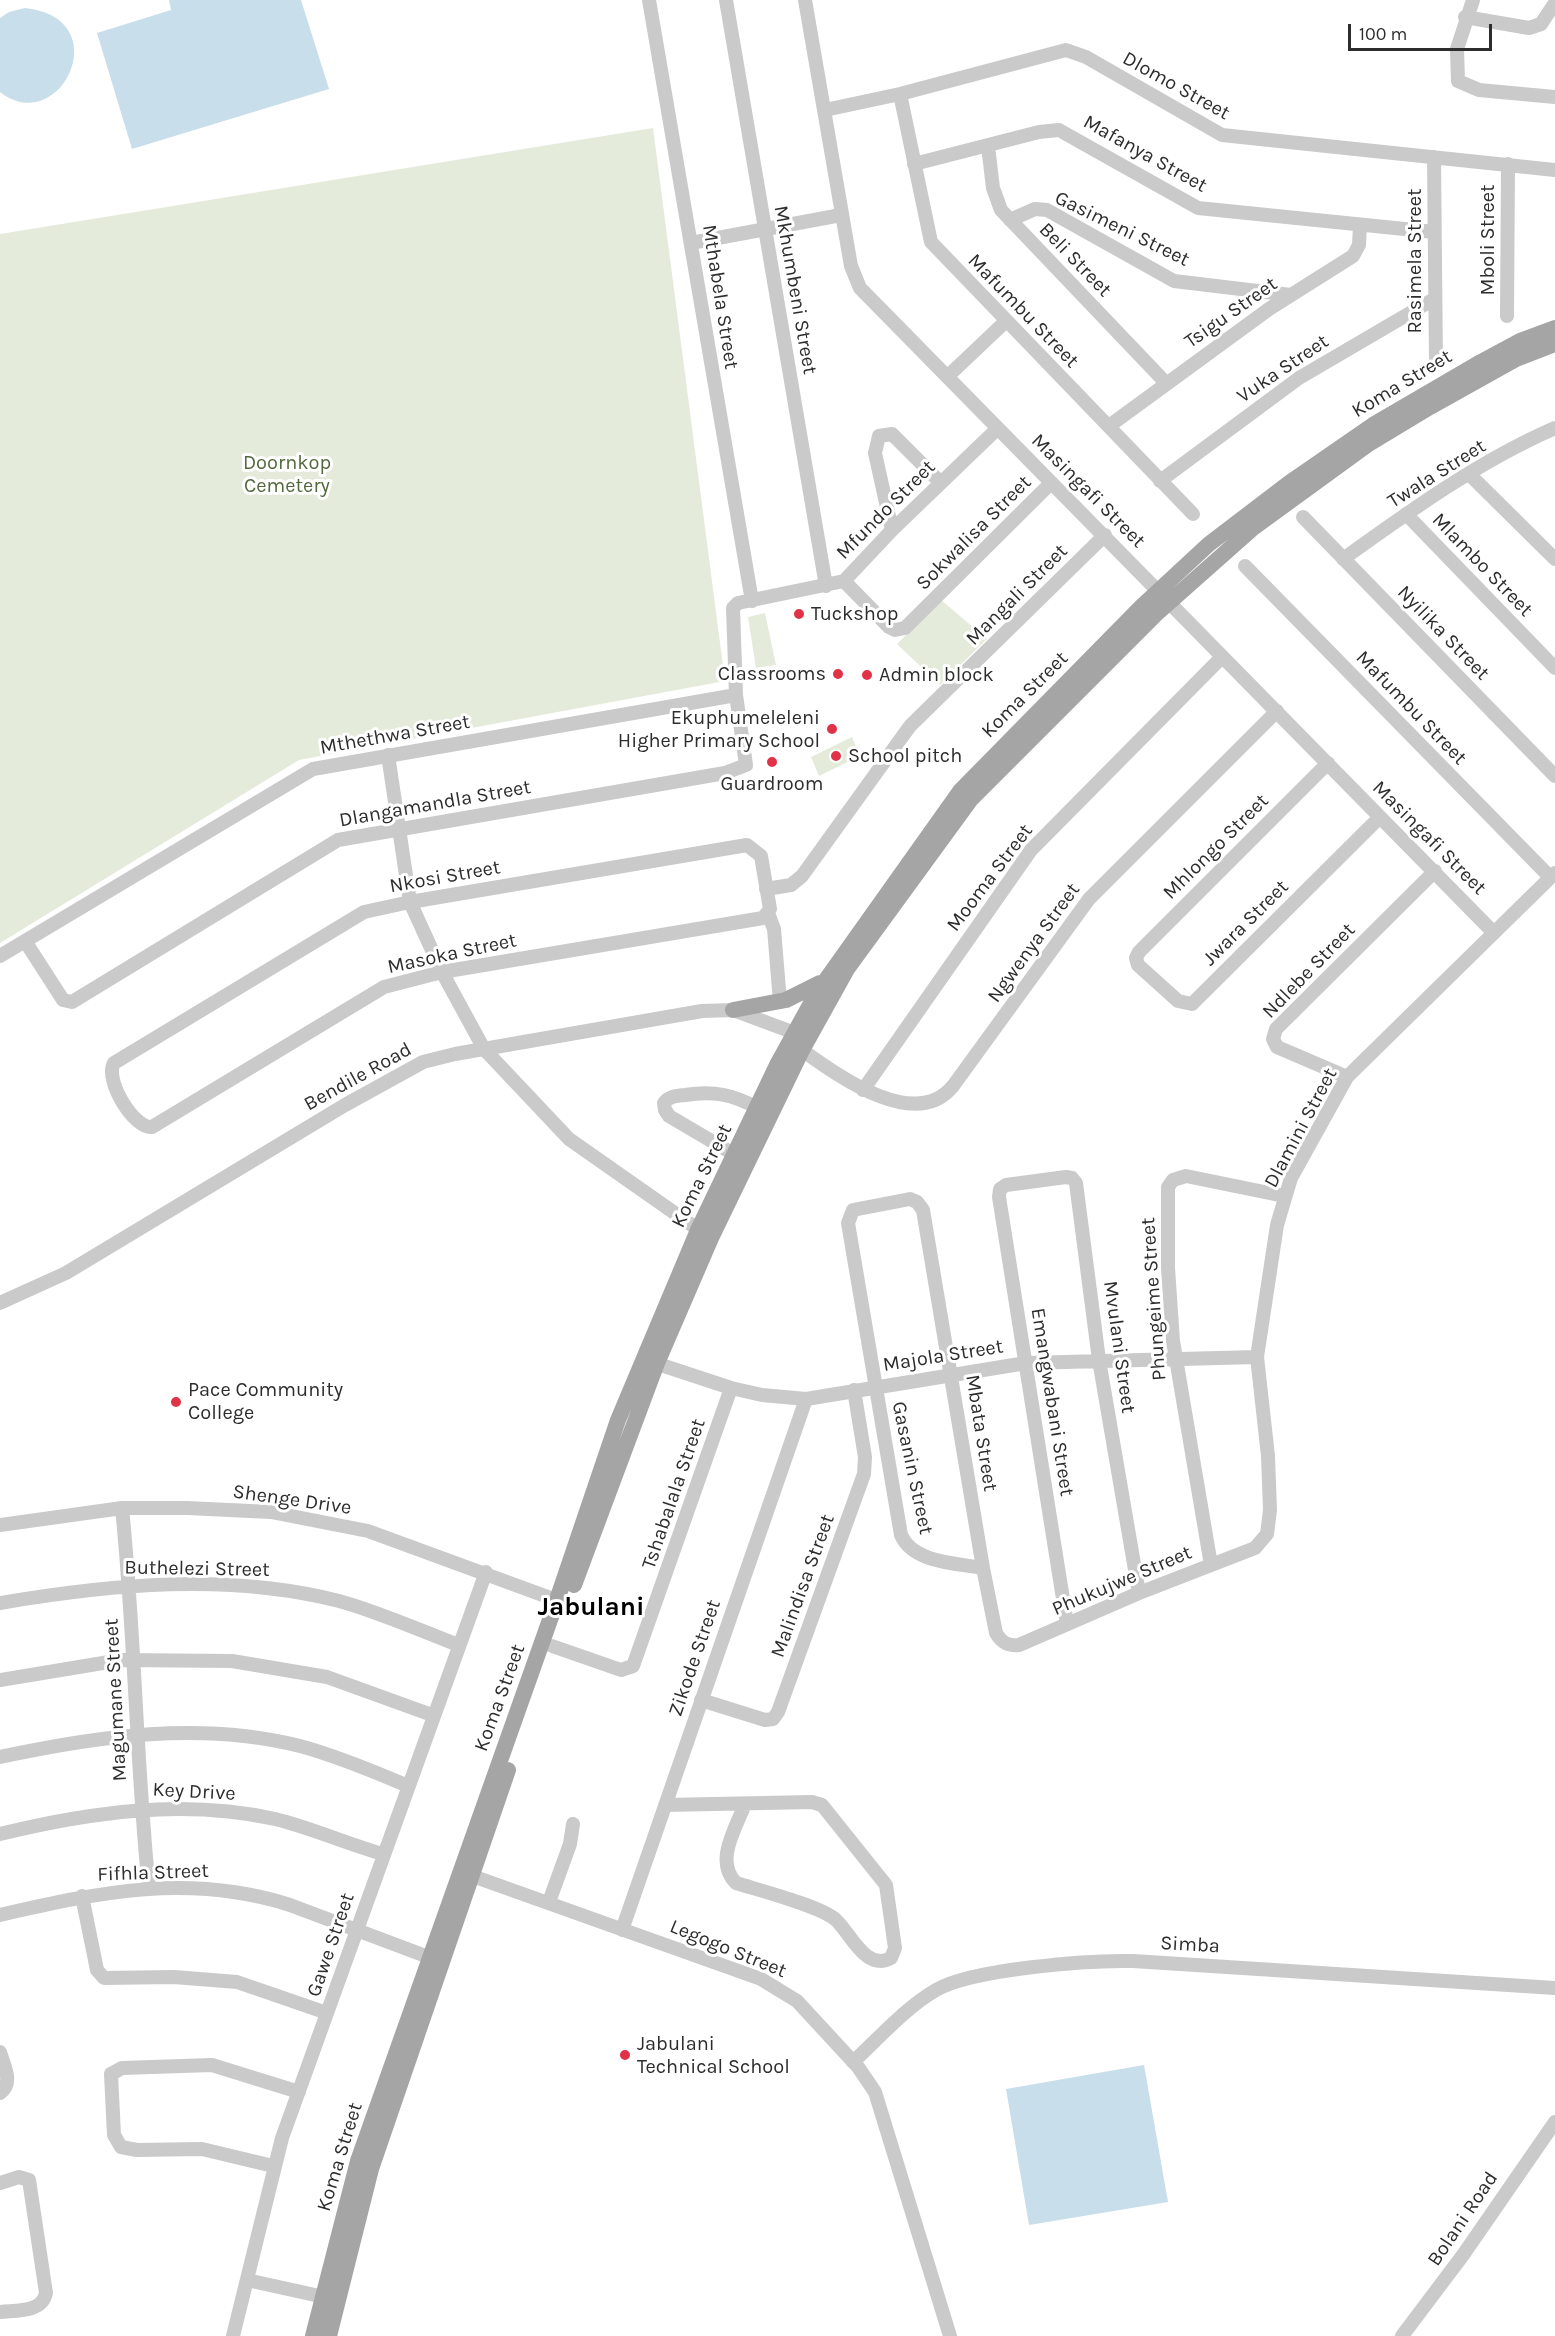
<!DOCTYPE html>
<style>
body{margin:0}
#map{position:relative;width:1555px;height:2336px;overflow:hidden;background:#fff;font-family:Karla,sans-serif}
canvas{display:block}
.scale{position:absolute;left:1348px;top:24px;width:144px;height:27px;box-sizing:border-box;border:3px solid #2d2d2d;border-top:0;padding-left:8px;font-size:18px;line-height:21px;white-space:nowrap;color:#2d2d2d;-webkit-text-stroke:4px #fff;paint-order:stroke}
</style>
<div id="map">
<canvas width="1555" height="2336"></canvas>
<div class="scale">100 m</div>
</div>
<script>
const ctx = document.querySelector('canvas').getContext('2d');
ctx.lineJoin = 'round';
function fillPath(path, color) { ctx.fillStyle = color; ctx.fill(path, 'evenodd'); }
function strokePath(path, color, width, dash) { ctx.strokeStyle = color; ctx.lineWidth = width; ctx.lineCap = dash ? 'butt' : 'round'; ctx.setLineDash(dash || []); ctx.stroke(path); }
function write(font, color, halo, rows, align = 'center') {
  ctx.font = font + ' Karla,sans-serif'; ctx.lineWidth = 6; ctx.setLineDash([]); ctx.textBaseline = 'middle'; ctx.strokeStyle = halo; ctx.fillStyle = color; for (const [text, x, y, turn = 0] of rows) {
    ctx.save(); ctx.translate(x, y); ctx.rotate((+turn || 0) * Math.PI / 180); ctx.textAlign = isNaN(turn) ? turn : align; if (halo) ctx.strokeText(text, 0, 0); ctx.fillText(text, 0, 0); ctx.restore();
  }
}
fillPath(new Path2D(`
 M653,128L725,681L299,760L0,943V234Z
 M941,600L987,639L940,685L897,644Z
 M765,613L776,665L756,668L748,617Z
 M852,737L860,756L819,776L811,757Z`), '#e4ebdb');
fillPath(new Path2D(`
 M169,0H301L329,89L132,149L97,33L171,10Z
 M25,8C119,18 60,139 0,92V18L9,12Z
 M1144,2065L1168,2202L1029,2225L1006,2089Z`), '#c8deea');
strokePath(new Path2D(`
 M649,0L752,601
 M726,0L826,586
 M805,0L851,266L860,288L1494,933
 M1473,0L1457,49L1458,81L1479,90L1555,97
 M1465,17L1529,28L1541,24L1555,3
 M900,94L931,242L1193,514
 M825,110L900,94L1066,50L1086,57L1222,135L1555,170
 M988,146L993,188L1001,210L1166,383
 M1434,157L1436,364
 M914,164L1039,132L1059,130L1198,208L1434,232
 M1010,220L1035,209L1047,210L1174,281L1291,295
 M691,243L841,215
 M1507,316L1508,164
 M947,377L1005,322
 M1109,426L1269,309L1353,256L1359,245L1360,225
 M1470,475L1555,559
 M1160,481L1299,378L1434,299
 M1406,514L1555,668
 M1303,517L1555,776
 M892,530L875,453L879,436L892,434L940,482
 M1343,559C1410,511 1479,461 1555,428
 M1245,566L1550,877
 M844,581L889,627L895,630L905,628L1051,483
 M388,755L410,902L442,972L484,1049L569,1139L706,1235
 M1328,763L1139,952L1136,958L1138,965L1178,1001L1192,1004L1380,817
 M747,845L761,856L770,909L763,918L442,972L384,987L152,1127C134,1129 104,1080 114,1063L364,912L410,902Z
 M766,889L791,885L802,876L910,726L1105,535
 M768,913L774,929L780,1002
 M25,941L63,1000L72,1002L338,840L725,773L746,765L736,695L733,608L738,603L844,581L892,530L998,428
 M0,956L313,769L736,695
 M802,1050C836,1074 915,1133 953,1086L1089,899L1277,711
 M1347,1077L1277,1047L1273,1039L1276,1029L1435,871
 M863,1090L1031,850L1222,657
 M742,1159L669,1116L665,1110L664,1103C669,1096 677,1096 685,1095C714,1090 733,1095 758,1108
 M0,1303L66,1273L345,1105L423,1062L455,1054L702,1011L733,1010L803,1036
 M649,1361L731,1388L762,1395L806,1399L1026,1363L1257,1357
 M122,1508C135,1635 136,1763 149,1889
 M0,1525L122,1508H187L271,1512L368,1531L567,1604
 M1211,1565L1173,1341L1168,1268V1187L1173,1180L1186,1176L1284,1196
 M983,1568C956,1563 913,1563 901,1535L848,1223L853,1210L910,1199L917,1202L923,1210L983,1568L996,1633C1002,1643 1008,1646 1019,1645L1139,1593L1255,1548L1267,1534L1270,1510L1268,1456L1257,1357L1277,1225L1291,1178L1347,1077L1555,873
 M0,1603C112,1584 228,1573 339,1601C379,1612 419,1630 458,1645
 M1067,1624L999,1197L1000,1189L1006,1185L1066,1177L1072,1178L1076,1183L1099,1360L1139,1593
 M552,1646L621,1670L633,1666L731,1388
 M0,1680L121,1660L232,1661L327,1677L432,1715
 M701,1700L765,1720L773,1719L778,1712L864,1474L865,1457L854,1390
 M0,1757C98,1736 201,1721 300,1746C337,1756 373,1771 408,1786
 M665,1805L812,1802L822,1805L886,1885L895,1948L891,1958C866,1972 851,1934 836,1920C821,1906 758,1890 736,1883C714,1861 736,1828 745,1804
 M0,1834C90,1812 183,1799 275,1819C312,1828 347,1844 383,1854
 M464,1873L761,1979L797,2001L858,2067L875,2092L950,2336
 M82,1896L97,1970L104,1978L174,1977L237,1982L327,2013
 M549,1902L570,1844L573,1824
 M0,1915C100,1892 189,1873 290,1905L439,1961
 M622,1930L806,1399
 M0,2052C4,2066 14,2083 0,2093
 M853,2062C879,2038 905,2008 936,1990C972,1969 1089,1960 1133,1961L1555,1988
 M273,2166L202,2149L137,2150L121,2147L114,2135L111,2074L122,2068L212,2065L299,2092
 M0,2183L19,2177L29,2180L46,2293C42,2313 16,2310 0,2312
 M247,2280L333,2299
 M233,2336L282,2138L486,1572
 M1402,2336L1463,2255L1555,2122`), '#cacaca', 14);
strokePath(new Path2D(`
 M733,1010L786,1000L820,983
 M574,1585L657,1363L711,1238L802,1050L847,969L971,799L1156,614L1253,528L1367,445L1430,407L1516,359L1555,344
 M313,2336L358,2161L557,1600L618,1420L698,1230L778,1063L816,994L961,790L1141,607L1209,544L1289,483L1373,425L1481,362L1520,341L1555,328
 M329,2336L371,2169L508,1770`), '#a5a5a5', 16);
for (const [x, y, r, color] of [
 [799,614,6,"#e03348"],
 [838,674,6,"#e03348"],
 [867,675,6,"#e03348"],
 [832,729,6,"#e03348"],
 [836,756,6,"#e03348"],
 [772,762,6,"#e03348"],
 [176,1402,6,"#e03348"],
 [625,2055,6,"#e03348"]
]) { const dot = new Path2D(); dot.arc(x, y, r, 0, 2 * Math.PI); ctx.fillStyle = color; ctx.fill(dot); strokePath(dot, '#fff', 2); }
write('20px', '#2d2d2d', '#fff', [
 ["Dlomo Street",1176,86,29],
 ["Mafanya Street",1145,154,29],
 ["Gasimeni Street",1122,229,26],
 ["Mboli Street",1488,240,-90],
 ["Beli Street",1075,260,46],
 ["Rasimela Street",1415,261,-90],
 ["Mkhumbeni Street",795,290,80],
 ["Mthabela Street",720,297,81],
 ["Mafumbu Street",1023,311,46],
 ["Tsigu Street",1231,313,-35],
 ["Vuka Street",1283,369,-34],
 ["Koma Street",1402,384,-31],
 ["Twala Street",1437,474,-32],
 ["Masingafi Street",1088,491,45],
 ["Mfundo Street",886,510,-45],
 ["Sokwalisa Street",974,533,-45],
 ["Mlambo Street",1482,565,46],
 ["Mangali Street",1017,595,-45],
 ["Nyilika Street",1443,633,46],
 ["Koma Street",1025,695,-45],
 ["Mafumbu Street",1411,708,46],
 ["Mthethwa Street",395,735,-10],
 ["Dlangamandla Street",435,804,-10],
 ["Masingafi Street",1429,838,45],
 ["Mhlongo Street",1216,847,-45],
 ["Nkosi Street",445,877,-10],
 ["Mooma Street",990,878,-53],
 ["Jwara Street",1246,923,-45],
 ["Ngwenya Street",1034,943,-54],
 ["Masoka Street",452,954,-12],
 ["Ndlebe Street",1309,971,-46],
 ["Bendile Road",358,1077,-29],
 ["Dlamini Street",1301,1128,-62],
 ["Koma Street",702,1176,-64],
 ["Phungeime Street",1154,1299,-94],
 ["Mvulani Street",1119,1347,82],
 ["Majola Street",943,1356,-9],
 ["Emangwabani Street",1052,1402,81],
 ["Mbata Street",981,1433,81],
 ["Gasanin Street",912,1468,78],
 ["Tshabalala Street",674,1494,-71],
 ["Shenge Drive",292,1500,8],
 ["Buthelezi Street",197,1569,1],
 ["Phukujwe Street",1122,1581,-23],
 ["Malindisa Street",803,1586,-70],
 ["Zikode Street",695,1658,-71],
 ["Koma Street",500,1698,-70],
 ["Magumane Street",116,1700,-93],
 ["Key Drive",194,1792,3],
 ["Fifhla Street",153,1873,-2],
 ["Gawe Street",331,1945,-71],
 ["Simba",1190,1945,3],
 ["Legogo Street",728,1949,22],
 ["Koma Street",340,2157,-73],
 ["Bolani Road",1463,2219,-56]
]);
write('20px', '#52683c', '#fff', [
 ["Doornkop",287,463],
 ["Cemetery",287,486]
]);
write('20px', '#2d2d2d', '#fff', [
 ["Tuckshop",811,614],
 ["Classrooms",826,674,"right"],
 ["Admin block",879,675],
 ["Ekuphumeleleni",820,718,"right"],
 ["Higher Primary School",820,741,"right"],
 ["School pitch",848,756],
 ["Guardroom",772,784,"center"],
 ["Pace Community",188,1390],
 ["College",188,1413],
 ["Jabulani",637,2044],
 ["Technical School",637,2067]
], 'left');
write('bold 26px', '#000', '#fff', [
 ["Jabulani",591,1608]
]);
</script>
